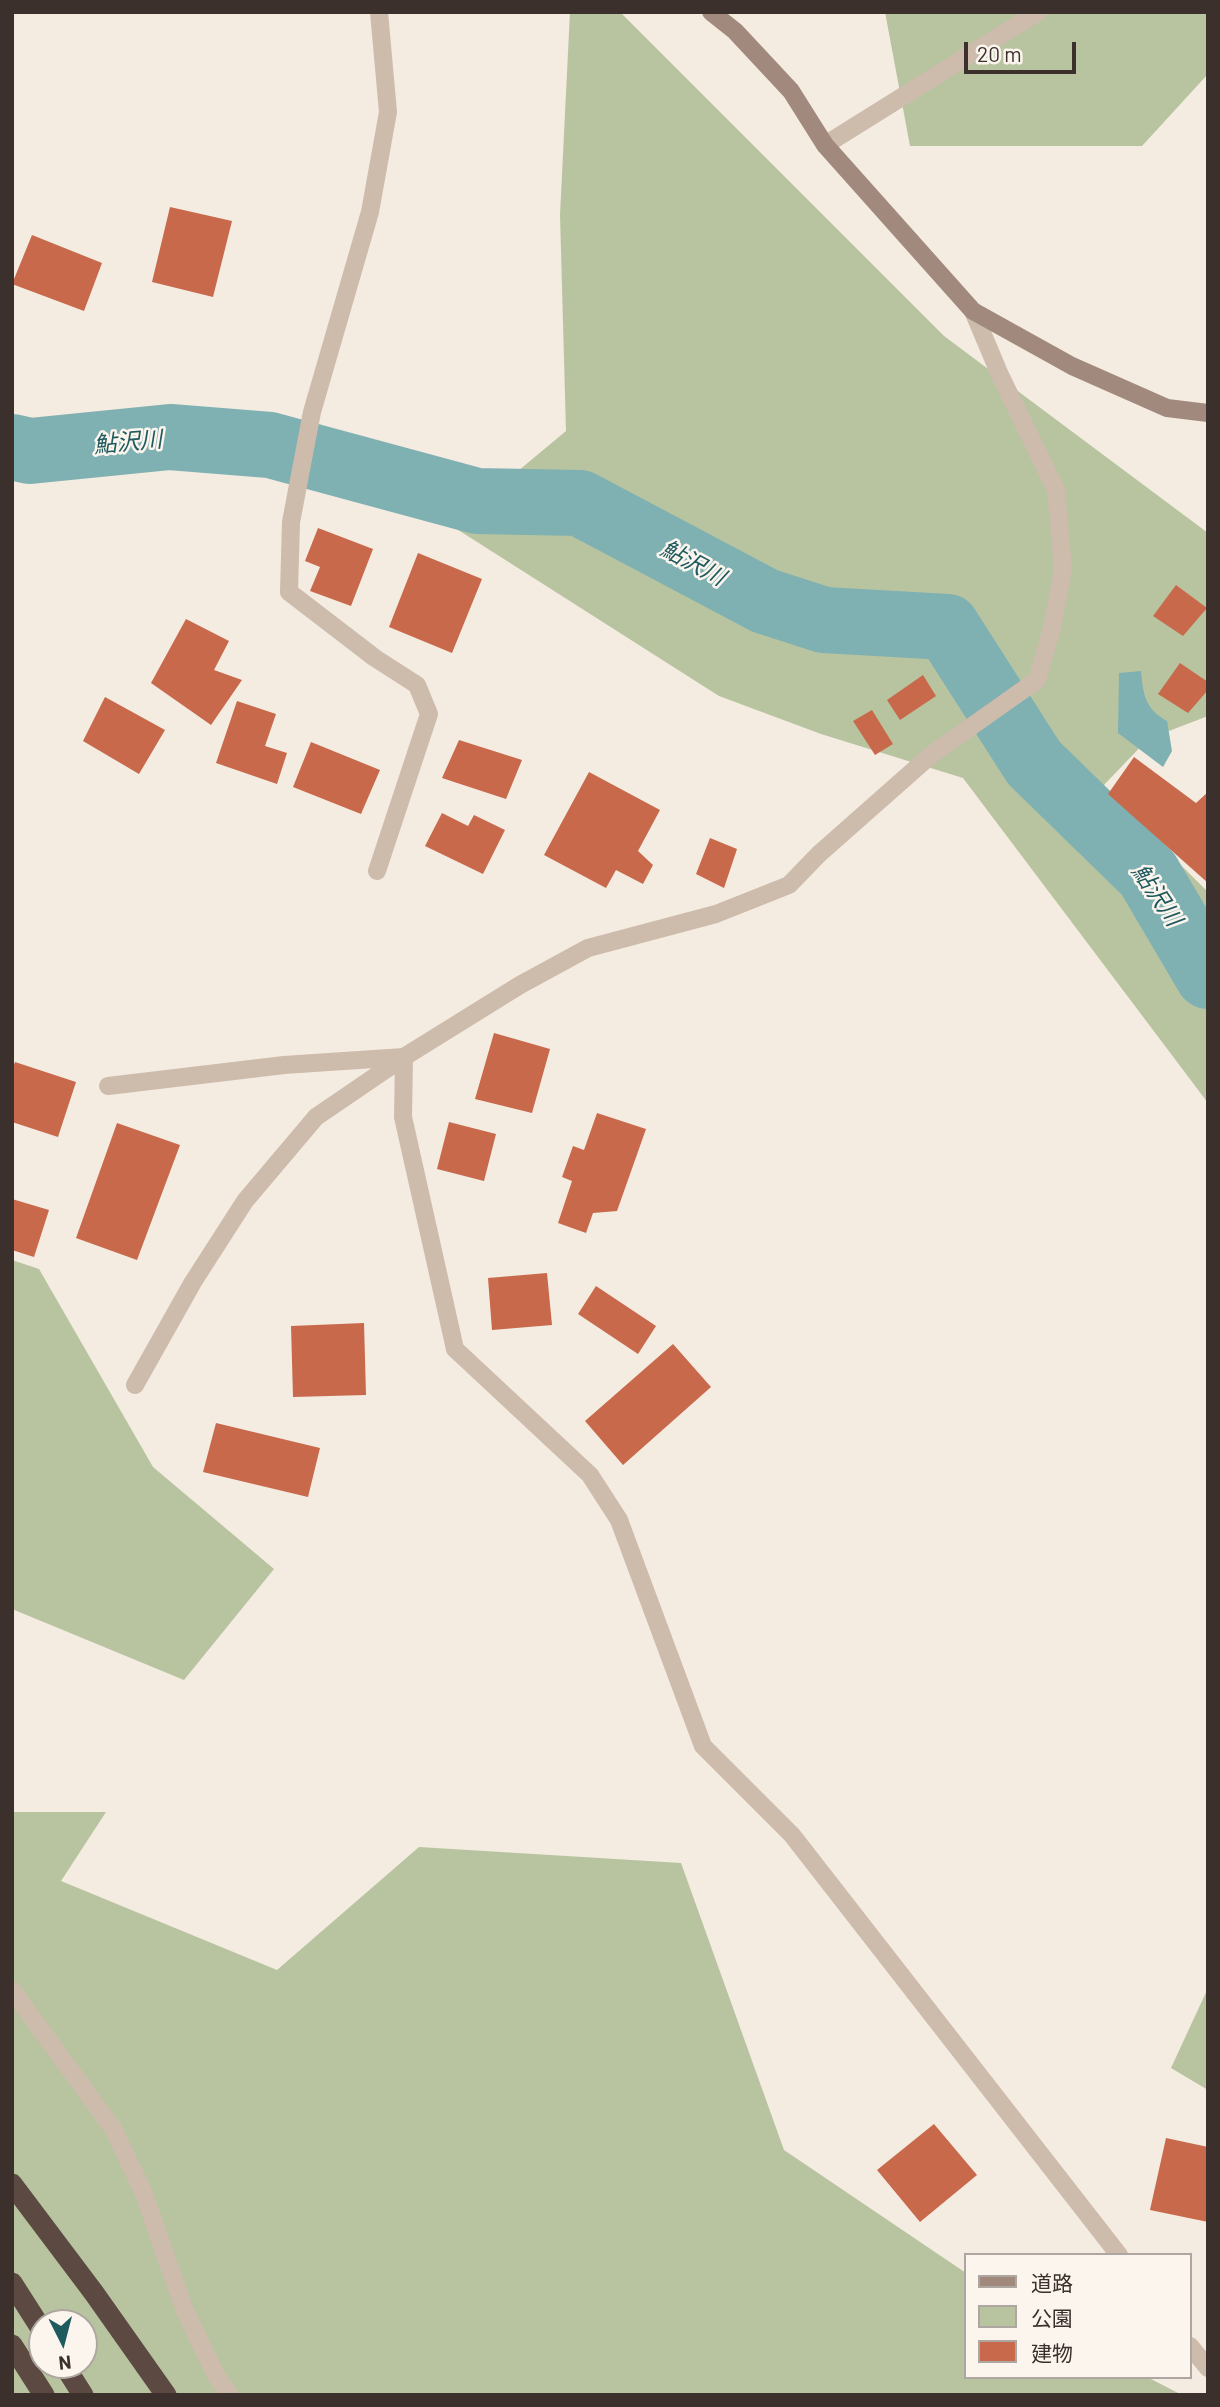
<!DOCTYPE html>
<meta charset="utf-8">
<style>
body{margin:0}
#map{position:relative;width:1220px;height:2407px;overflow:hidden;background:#f4ebe1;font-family:Barlow,"Noto Sans JP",sans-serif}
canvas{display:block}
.frame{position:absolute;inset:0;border:14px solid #3b302b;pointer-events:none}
.legend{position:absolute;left:964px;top:2253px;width:228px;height:126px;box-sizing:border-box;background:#fbf5ee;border:2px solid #aea6a0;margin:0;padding:9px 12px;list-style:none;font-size:21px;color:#3b302b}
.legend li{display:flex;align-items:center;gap:14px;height:35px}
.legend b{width:35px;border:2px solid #aea6a0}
.north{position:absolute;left:28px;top:2309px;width:70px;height:70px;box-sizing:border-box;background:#fbf5ee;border:2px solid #aea6a0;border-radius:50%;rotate:174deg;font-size:19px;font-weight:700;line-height:28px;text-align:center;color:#3b302b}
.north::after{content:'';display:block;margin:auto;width:24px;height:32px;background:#1f5a5e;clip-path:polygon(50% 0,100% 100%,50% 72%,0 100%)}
.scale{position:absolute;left:964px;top:42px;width:112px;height:32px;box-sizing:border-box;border:4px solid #3b302b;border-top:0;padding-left:9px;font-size:21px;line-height:24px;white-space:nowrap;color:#3b302b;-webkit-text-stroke:5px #fbf5ee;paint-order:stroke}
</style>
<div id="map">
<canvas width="1220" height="2407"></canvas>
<div class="frame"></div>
<ul class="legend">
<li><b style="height:9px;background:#a18a7d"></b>道路</li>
<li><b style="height:19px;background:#b8c4a0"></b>公園</li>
<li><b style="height:19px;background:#c8694b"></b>建物</li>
</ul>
<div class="north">N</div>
<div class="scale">20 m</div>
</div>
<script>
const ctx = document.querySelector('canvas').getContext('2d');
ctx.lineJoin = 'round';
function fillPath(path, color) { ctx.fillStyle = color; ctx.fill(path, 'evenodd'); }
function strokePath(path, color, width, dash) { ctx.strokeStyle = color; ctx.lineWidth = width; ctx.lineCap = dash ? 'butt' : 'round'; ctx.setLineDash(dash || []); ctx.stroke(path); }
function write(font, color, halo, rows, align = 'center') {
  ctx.font = font + ' Barlow,"Noto Sans JP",sans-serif'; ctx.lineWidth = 5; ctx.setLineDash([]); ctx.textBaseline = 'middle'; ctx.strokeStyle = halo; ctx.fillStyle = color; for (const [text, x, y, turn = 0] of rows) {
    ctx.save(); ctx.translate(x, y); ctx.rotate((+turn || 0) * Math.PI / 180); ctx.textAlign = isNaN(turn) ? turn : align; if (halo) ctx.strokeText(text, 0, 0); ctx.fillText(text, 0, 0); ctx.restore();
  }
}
fillPath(new Path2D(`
 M570,12H620L944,336L1208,533V716L1148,739L1102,787L1208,892V1103L963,778L821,734L719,696L452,526L566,431L560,215Z
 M885,12H1208V74L1142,146H910Z
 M12,1260L39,1269L153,1467L274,1569L184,1680L12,1609Z
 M12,1812H106L61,1881L277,1970L419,1847L681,1863L784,2150L966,2273V2377H1147L1182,2395H12ZM42,2323H84V2365H42Z
 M1208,1988V2090L1171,2068Z`), '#b8c4a0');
fillPath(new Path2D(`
 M1141,671C1143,694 1145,709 1167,721L1172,751L1163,767L1118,733L1119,673Z`), '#7fb0b2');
strokePath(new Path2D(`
 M12,447L30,451L170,437L270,445L477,501L580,503L765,601L824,620L947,627L1034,763L1148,874L1208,976`), '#7fb0b2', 66);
fillPath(new Path2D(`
 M170,207L232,221L213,297L152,282Z
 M32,235L102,263L84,311L12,284Z
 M318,528L373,549L351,606L310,591L320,567L305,561Z
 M418,553L482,579L452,653L389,627Z
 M1176,585L1207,608L1183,636L1153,616Z
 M186,619L229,641L214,670L242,680L211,725L151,683Z
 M1180,663L1208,682V690L1188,713L1158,694Z
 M923,675L936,696L900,720L887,700Z
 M105,697L165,730L139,774L83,741Z
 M237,701L276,714L265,746L287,753L277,784L216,763Z
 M872,710L893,744L875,755L853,721Z
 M459,740L522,760L506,799L442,778Z
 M311,742L380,770L361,814L293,787Z
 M1134,757L1196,803L1208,792V883L1108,794Z
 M589,772L660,810L638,851L653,865L643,884L616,870L606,888L544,855Z
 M442,813L468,826L474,815L505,830L483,874L425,846Z
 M710,838L737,849L724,888L696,874Z
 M494,1033L550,1049L532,1113L475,1099Z
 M15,1062L76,1082L58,1137L12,1122V1070Z
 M597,1113L646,1129L617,1211L593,1213L586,1233L558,1223L572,1181L562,1177L573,1146L584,1150Z
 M449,1122L496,1134L484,1181L437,1169Z
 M117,1123L180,1145L137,1260L76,1238Z
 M12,1199L49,1210L34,1257L12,1250Z
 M547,1273L552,1325L492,1330L488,1278Z
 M596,1286L656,1326L638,1354L578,1314Z
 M364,1323L366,1395L293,1397L291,1326Z
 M673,1344L711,1387L623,1465L585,1421Z
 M216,1423L320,1448L308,1497L203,1472Z
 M934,2124L977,2175L920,2222L877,2170Z
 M1166,2138L1208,2147V2222L1150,2210Z`), '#c8694b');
strokePath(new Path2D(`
 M825,145L1038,12
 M973,311L1000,375L1056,490L1063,569L1052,628L1037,680L931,755L819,854L789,885L716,914L588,948L520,985L404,1057L403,1117L455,1349L590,1475L619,1520L703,1746L792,1835L1119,2255
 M377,871L429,714L417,685L375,658L289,592L291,522L312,412L370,212L388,112L379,12
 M108,1086L284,1065L404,1057
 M135,1385L193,1282L245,1201L316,1117L404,1057
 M12,1990L114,2130L144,2194L185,2311L216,2375L229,2395
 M1190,2346L1208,2368`), '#cdbbac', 18);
strokePath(new Path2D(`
 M711,12L735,31L791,91L825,145L973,311L1072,366L1167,408L1208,413`), '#a18a7d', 18);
strokePath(new Path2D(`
 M12,2184L94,2293L166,2395
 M12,2283L42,2330
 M12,2345L44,2395
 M64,2365L83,2395`), '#5c4a42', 21);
write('italic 23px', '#1f5a5e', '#fbf5ee', [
 ["鮎沢川",128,442,-5],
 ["鮎沢川",693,563,28],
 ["鮎沢川",1157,895,56]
]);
</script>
